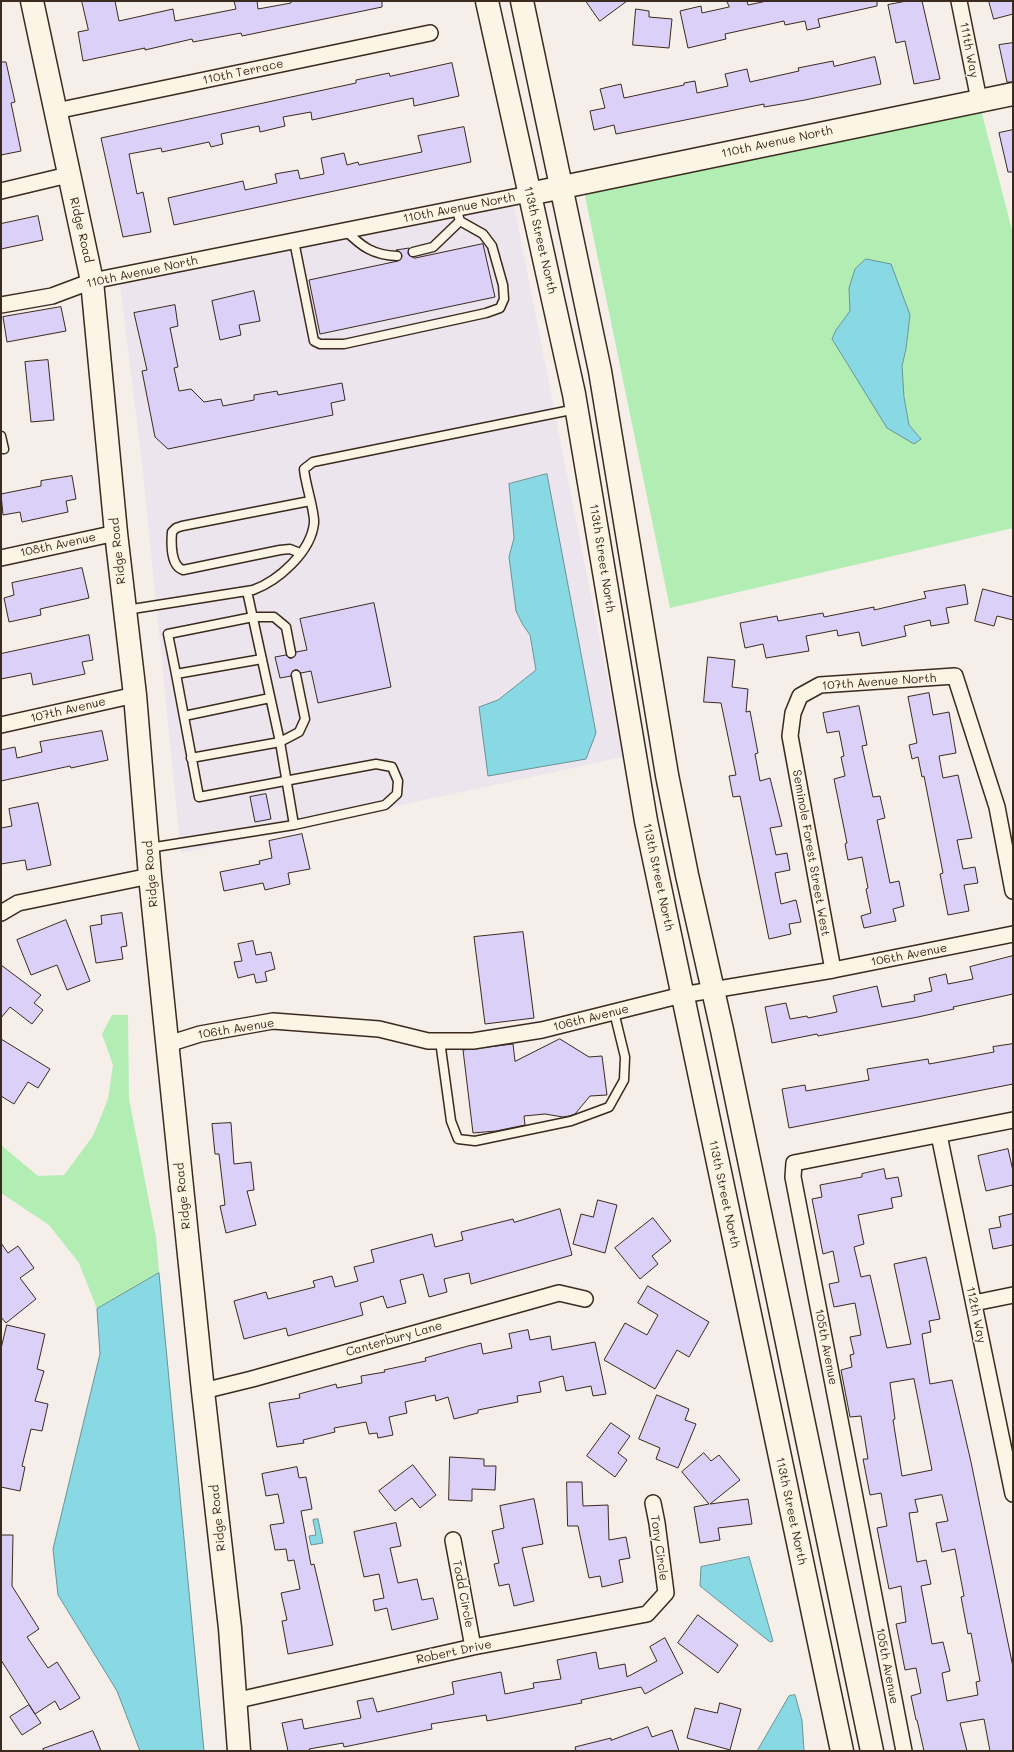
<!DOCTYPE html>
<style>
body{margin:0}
#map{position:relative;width:1014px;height:1752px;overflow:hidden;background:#f5eee9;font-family:Mali,sans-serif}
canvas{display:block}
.frame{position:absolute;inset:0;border:2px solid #3b2a1e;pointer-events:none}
</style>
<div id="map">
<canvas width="1014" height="1752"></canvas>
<div class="frame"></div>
</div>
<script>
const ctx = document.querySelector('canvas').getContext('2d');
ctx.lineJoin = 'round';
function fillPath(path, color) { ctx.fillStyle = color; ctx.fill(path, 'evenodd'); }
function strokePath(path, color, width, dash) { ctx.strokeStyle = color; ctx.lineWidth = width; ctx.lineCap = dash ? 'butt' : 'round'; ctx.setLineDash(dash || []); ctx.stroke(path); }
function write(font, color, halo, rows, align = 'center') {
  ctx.font = font + ' Mali,sans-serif'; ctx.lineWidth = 3; ctx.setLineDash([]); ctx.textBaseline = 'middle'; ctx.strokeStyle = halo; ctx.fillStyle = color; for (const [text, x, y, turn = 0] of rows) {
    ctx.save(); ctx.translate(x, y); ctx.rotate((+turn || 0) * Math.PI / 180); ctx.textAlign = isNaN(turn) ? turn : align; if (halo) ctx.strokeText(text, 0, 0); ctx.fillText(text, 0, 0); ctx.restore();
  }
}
fillPath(new Path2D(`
 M514,206L623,757L181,853L143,471L120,284ZM509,485L586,759L479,707L498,700L536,670L530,635L523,625L509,557L514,538Z`), '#ede5ee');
fillPath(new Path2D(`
 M981,110L1013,234V528L670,608L584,191ZM850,311L910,315L906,349L902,366V381L909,425L921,439L859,383L832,339L836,330Z
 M112,1015H128L129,1099L156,1237L159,1273L97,1309L79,1263L49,1225L1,1193V1145L38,1176L64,1175L93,1136L108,1099L113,1065L102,1034Z`), '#b2eeb4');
const water = new Path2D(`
 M866,259L891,264L910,315L906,349L902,366L904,397L909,425L921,439L914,444L887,428L832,339L836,330L850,311L849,288L855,269Z
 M547,474L596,733L586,759L488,776L479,707L498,700L536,670L530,635L523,625L516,611L509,557L514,538L509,484Z
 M159,1273L204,1751H140L117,1691L58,1595L53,1549L100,1354L97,1309Z
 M318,1519L323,1543L311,1545L309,1536L316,1535L313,1520Z
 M749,1557L773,1641L770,1642L700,1586L701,1567Z
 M795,1695L802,1720L804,1751H757L789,1696Z`);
fillPath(water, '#89d9e4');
strokePath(water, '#6a9395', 1);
const building = new Path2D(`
 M82,1H115L119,21L173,9L175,21L236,9L234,1H257L258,9L291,3V1H382V7L242,36L241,33L193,42L192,39L145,50V48L83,61L78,32L88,30Z
 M586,1H627L600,21Z
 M727,1H747L748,5L767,1H877V6L818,19L820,27L807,30L805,21L785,25L784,21L725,34L726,39L688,48L680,11L701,6L702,13L729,7Z
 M907,1H922L940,79L914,84L905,41L896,43L888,5Z
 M989,1H1013V14L994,19Z
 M636,9L649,11V17L672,19L669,48L633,45Z
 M1013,43V82H1007L999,45Z
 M875,57L881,84L805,100L764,107V104L616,134L614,125L594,130L590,111L605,108L600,89L621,84L624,98L684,85V83L695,81L697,93L728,86L725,74L747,69L750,82L799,71L798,68L833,61L834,66Z
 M1,62H6L15,102L11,103L21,151L1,155Z
 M452,63L459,96L414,106L413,98L312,120L311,112L283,117L285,126L260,132L259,126L221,134L223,144L211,147L209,142L162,152L161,148L129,154L137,194L143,192L151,232L123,237L101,138L356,83V80L389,73L390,76Z
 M464,127L471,162L174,225L168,198L243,181L245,190L277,183L275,174L298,170L300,179L324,174L321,158L344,153L347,165L358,162L359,165L422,152L418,136Z
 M1013,130V172H1008L999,133Z
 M38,216L43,240L1,249V224Z
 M483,244L495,297L320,334L309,280L398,261L402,256L400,252L396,250L409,248L408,254L414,258Z
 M254,291L260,321L239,325L241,335L220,340L212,301Z
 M175,305L178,326L170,328L178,367L174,368L179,391L191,389L204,402L221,399L223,406L254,400V395L277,391L278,395L342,383L345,400L331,403L333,415L168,449L155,437L142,371L147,370L134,313Z
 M61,307L66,331L7,342L3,317Z
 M48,360L54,420L31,422L25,362Z
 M72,476L76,499L66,501L68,512L22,522L20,512L3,515L1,494L41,486V481Z
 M82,568L89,598L40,609L41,615L9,622L4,598L14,595L12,583Z
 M965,585L968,604L946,608L949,623L931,626L930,620L904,626L906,636L862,646L859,632L838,636L837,630L806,636L809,651L766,658L763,644L745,648L740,623L777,616L778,621L823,613L824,617L874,607V610L926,598L924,592Z
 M983,589L1013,597V620L997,616L994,626L975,621Z
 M374,603L391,687L318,703L311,671L301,673L298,670H295L291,676L280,678L275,657L286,655L289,658H292L296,652L307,650L300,619Z
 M89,635L93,660L82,662L85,674L33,685L31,673L1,679V654Z
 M708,657L735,660L732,687L748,689L746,712L750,711L758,753L755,754L760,781L770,778L782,826L770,828L776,855L787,853L790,870L775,873L781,904L796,900L801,922L789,924L791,934L769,939L740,796L733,797L729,776L736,775L721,703L704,702Z
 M929,693L933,715L949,712L956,753L939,756L943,778L958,775L972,838L957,840L963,869L975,867L978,883L964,885L969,911L948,915L940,874L943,873L924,776L922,777L918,757L912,759L909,745L917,743L908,697Z
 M859,706L867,745L862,746L873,797L880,796L885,818L877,820L890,883L899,881L904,906L893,909L896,921L864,928L861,916L871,913L866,889L868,888L862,857L848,860L845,844L847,843L834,779L845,776L841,757L844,756L839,731L827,733L823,713Z
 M102,731L108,760L71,768L70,766L1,781V750L15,747L17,758L42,752L40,742Z
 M266,794L271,819L255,822L250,797Z
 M38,803L51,865L27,870L25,860L1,864V828L12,826L9,809Z
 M302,834L310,869L288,873L290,884L265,890L263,883L224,891L220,872L260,864L259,861L272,858L269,841Z
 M122,913L127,946L121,947L123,959L96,963L90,926L102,924L101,916Z
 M66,920L90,981L67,990L57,965L31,975L17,940Z
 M523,932L534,1018L485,1024L474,937Z
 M253,941L256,955L271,952L275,969L265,972L267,981L256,983L254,974L238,978L234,962L242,961L238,944Z
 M1013,956V994L953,1007L954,1009L918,1017L818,1036L817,1034L772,1043L765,1007L786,1003L790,1019L807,1016L808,1018L837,1012L833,996L877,986L882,1007L915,1001L914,995L932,991L929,978L946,974L948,984L973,979L970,967Z
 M1,965L41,995L34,1003L43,1010L32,1024L10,1007L1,1018Z
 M1,1039L50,1069L38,1088L28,1082L14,1104L1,1096Z
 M560,1039L589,1057L602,1056L607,1095L590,1096L575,1114L569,1116L563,1117L545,1114L524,1116L525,1125L496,1131L473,1133L463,1050L513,1044L515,1061Z
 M1013,1044V1084L789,1128L782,1089L805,1085L806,1091L869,1080L867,1069L928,1059L929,1064L994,1052L993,1047Z
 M231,1123L234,1164L251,1162L254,1190L247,1191L256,1225L226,1233L220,1206L225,1205L219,1154H215L212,1124Z
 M1008,1149L1013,1171V1185L986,1191L978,1156Z
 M884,1169L886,1179L898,1177L902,1196L891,1198L893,1208L858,1215L864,1244L854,1247L861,1277L870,1275L887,1348L911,1344L894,1264L926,1257L940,1319L929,1321L931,1332L922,1334L930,1384L952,1380L971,1462L1013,1667V1751H990L984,1719L960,1723L967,1751H924L917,1720H916L911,1696L921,1693L916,1668L905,1670L896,1624L906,1622L901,1586L889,1589L877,1528L887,1526L881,1493L870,1495L863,1459H868L861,1416L850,1417L841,1370L852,1367L850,1355L854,1354L850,1337L861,1335L855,1303L834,1307L829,1284L839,1282L833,1251L823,1254L812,1199L822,1197L820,1185L862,1177V1174ZM914,1379L932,1470L902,1476L893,1420L895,1419L890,1383ZM942,1495L948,1521L936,1523L942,1552L955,1549L964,1596L961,1597L968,1634L971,1633L980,1681L976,1682L978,1695L947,1701L942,1673L950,1671L943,1642L932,1644L921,1586L931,1584L926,1560L917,1562L909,1513L918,1512L915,1500Z
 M598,1200L617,1205L605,1253L573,1244L581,1214L593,1217Z
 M560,1209L572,1255L471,1284L469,1273L444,1279L447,1292L429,1297L423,1274L400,1280L406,1303L387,1308L383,1296L360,1303L363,1315L288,1336L286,1328L244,1339L234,1301L266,1292L268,1299L315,1287L313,1281L332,1276L335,1287L358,1281L354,1267L374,1262L371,1250L432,1234L435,1247L463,1240L461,1232L513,1219L514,1222Z
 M1013,1214V1245L993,1249L989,1229L1001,1227L999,1217Z
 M653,1218L671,1241L652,1256L658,1264L640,1279L615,1248Z
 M1,1243L8,1253L18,1246L34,1268L20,1278L36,1299L6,1323L1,1317Z
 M648,1286L709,1322L689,1357L677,1350L655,1389L604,1360L625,1323L647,1335L658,1315L638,1303Z
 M7,1325L45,1334L37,1369L44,1371L35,1401L48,1404L42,1431L31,1429L22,1466L25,1467L20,1491L1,1487V1349Z
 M528,1330L530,1340L550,1336L552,1350L595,1342L606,1394L593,1396L591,1386L566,1391L563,1376L539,1382L541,1392L517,1396L518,1402L478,1410V1413L454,1419L448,1397L436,1401L435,1395L405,1402L407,1413L389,1417L393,1435L378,1438L377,1433L369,1434L366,1422L334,1428L335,1432L303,1440L304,1443L277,1447L269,1403L300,1398L299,1394L336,1384L337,1388L362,1383L361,1376L385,1372L384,1370L426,1361L425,1358L468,1346L481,1343L483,1354L512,1348L509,1334Z
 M657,1395L689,1409L685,1420L696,1424L678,1468L656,1459L660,1448L639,1439Z
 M611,1423L630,1436L618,1453L627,1460L615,1477L587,1456Z
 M704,1453L711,1461L719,1455L740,1480L710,1504L748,1499L752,1524L718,1528L720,1540L700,1543L694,1507L709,1504L682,1472Z
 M450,1457L484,1459V1466H496L495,1490L472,1489V1501L449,1500Z
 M413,1465L436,1495L420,1508L412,1498L395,1511L379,1491Z
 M297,1467L299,1478L306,1477L312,1509L301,1511L311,1565L314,1564L333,1645L288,1654L282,1621L287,1620L281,1593L300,1589L294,1560L288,1561L286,1549L275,1550L270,1525L284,1523L278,1494L266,1496L262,1474Z
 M567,1482H582L583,1506L608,1505L609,1540L626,1537L630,1558L619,1560L623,1582L602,1587L600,1576L589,1578L578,1526H568Z
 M534,1499L543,1544L522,1548L534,1601L514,1606L509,1584L499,1586L494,1564L499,1563L492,1531L504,1528L500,1506Z
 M396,1523L401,1546L390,1548L398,1583L417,1579L422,1600L433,1598L438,1619L392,1630L387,1608L375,1611L373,1600L384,1598L379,1574L364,1577L354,1532Z
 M1,1535H13L12,1586L39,1629L27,1637L48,1668L57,1662L80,1698L60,1710L55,1701L35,1714L1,1660Z
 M698,1615L738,1645L718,1673L678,1643Z
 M665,1638L683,1673L645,1694L641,1687L581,1700L582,1703L487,1721L486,1715L431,1724L432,1729L344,1747L343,1743L309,1749L310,1751H288L282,1723L302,1719L304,1729L361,1718L357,1701L373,1698L377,1712L454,1694L452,1682L501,1672L505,1694L534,1688L533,1683L561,1679L557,1660L596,1652L599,1669L625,1664L627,1677L657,1661L650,1647Z
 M720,1703L741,1709L730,1750L687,1738L695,1708L717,1713Z
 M29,1705L41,1723L22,1735L10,1717Z
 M648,1727L652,1737L672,1730L679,1751H576L575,1747L611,1738V1740Z
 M93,1731L101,1751H44L43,1749Z`);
fillPath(building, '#dbd0f8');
strokePath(building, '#3b2a1e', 1);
const lane = new Path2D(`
 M345,230C362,247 373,255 397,256
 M294,241L314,341L320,344H344L486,313L500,308L504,299L503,285L492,246L483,234L460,221
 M413,252L433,247L460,221L456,208
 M1,436L4,449
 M300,553L290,549L280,550L183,570C171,566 171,544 172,532L176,528L182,526L310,501
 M126,610L253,590C278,581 311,552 314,523C315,512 305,483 304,469L313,462L576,409
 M262,659L176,674L199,797L376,764L392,767L398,781L397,794L385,805L294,825
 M176,674L168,634L253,617H274L286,627L291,653
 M184,716L270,698
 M191,758L280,742L299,732L305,719L296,675
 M149,848L294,825L280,742L247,591
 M440,1041L451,1121L458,1139L475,1141L571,1121L609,1107L624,1080L625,1057L614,1012`);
const street = new Path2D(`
 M959,1L979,100
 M56,111L430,33
 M1,191L68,175
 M1,305L52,296L92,281L529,194
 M1,558L116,533
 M1,725L135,695
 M1,913L18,903L150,876
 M833,970L790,736L793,713L800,696L820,685L955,676L997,807L1013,891
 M168,1044L200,1034L273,1021L379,1029L428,1041H473L542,1030L682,995L833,970L1013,934
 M939,1135L1013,1494
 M974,1303L1013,1295
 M203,1391L252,1379L559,1293L585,1299
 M453,1540L473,1647
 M234,1701L473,1647L647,1614L666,1593L657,1523L653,1503
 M904,1751L793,1177L794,1163L1013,1120`);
const secondary = new Path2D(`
 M32,1L92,281L116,533L135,695L150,876L203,1391L230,1628L239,1751
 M487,1L574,394L646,821L842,1751
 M522,1L600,371L667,775L687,875L722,1030L872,1751
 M529,194L1013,94`);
strokePath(lane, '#3b2a1e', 11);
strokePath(street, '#3b2a1e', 18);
strokePath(secondary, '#3b2a1e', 25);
strokePath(lane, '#fcf5e5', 8);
strokePath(street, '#fcf5e5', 15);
strokePath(secondary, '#fcf5e5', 22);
write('12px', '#3b2a1e', '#fcf5e5', [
 ["111th Way",969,50,79],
 ["110th Terrace",243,72,-12],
 ["110th Avenue North",777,142,-12],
 ["110th Avenue North",459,208,-11],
 ["Ridge Road",81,230,77],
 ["113th Street North",540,240,77],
 ["110th Avenue North",142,272,-12],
 ["108th Avenue",58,545,-12],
 ["Ridge Road",118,551,-96],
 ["113th Street North",602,558,81],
 ["107th Avenue North",879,682,-4],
 ["107th Avenue",68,710,-13],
 ["Seminole Forest Street West",811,853,80],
 ["Ridge Road",151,874,-95],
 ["113th Street North",658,877,78],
 ["106th Avenue",909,955,-11],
 ["106th Avenue",591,1018,-14],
 ["106th Avenue",236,1029,-9],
 ["113th Street North",724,1194,78],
 ["Ridge Road",183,1196,-96],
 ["112th Way",976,1315,78],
 ["Canterbury Lane",394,1339,-16],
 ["105th Avenue",826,1347,79],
 ["113th Street North",791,1511,78],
 ["Ridge Road",218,1518,-96],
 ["Tony Circle",659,1548,82],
 ["Todd Circle",463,1594,79],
 ["Robert Drive",454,1652,-12],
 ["105th Avenue",887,1666,79]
]);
</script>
